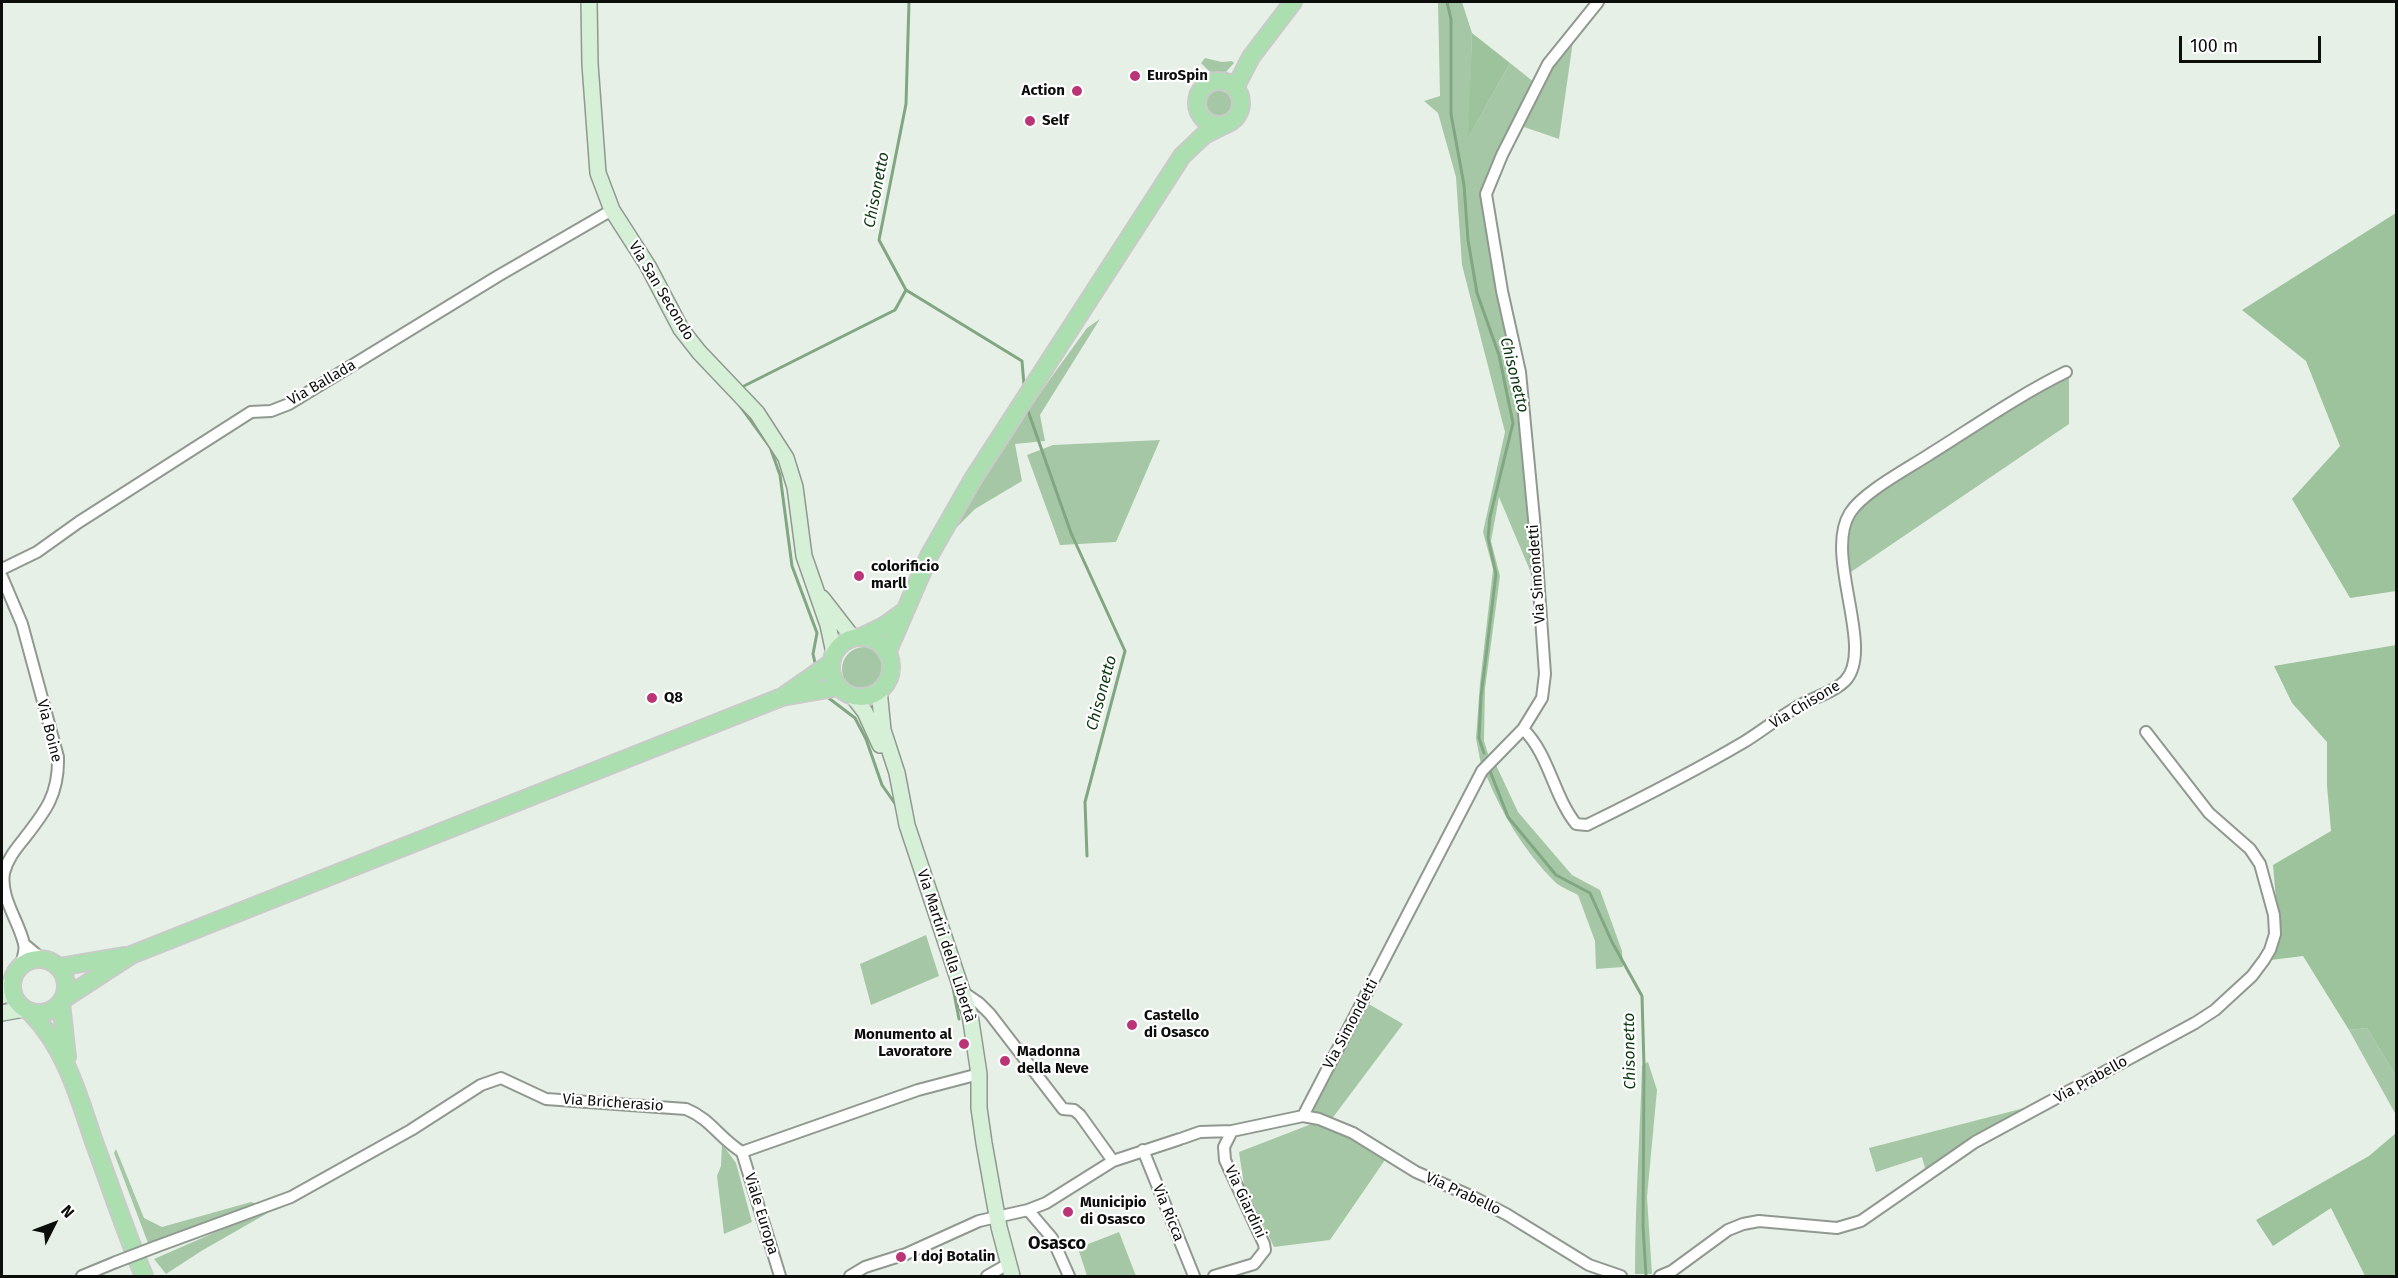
<!DOCTYPE html>
<meta charset="utf-8">
<style>
body{margin:0}
#map{position:relative;width:2398px;height:1278px;overflow:hidden;background:#e7f0e7;font-family:"Fira Sans",sans-serif}
canvas{display:block}
.frame{position:absolute;inset:0;border:3px solid #0b0e0b;pointer-events:none}
.north{position:absolute;left:24px;top:1194px;width:60px;height:60px;-webkit-text-stroke:4px #fff;paint-order:stroke;rotate:48deg;font-size:16px;font-weight:700;line-height:24px;text-align:center;color:#0b0e0b}
.north::after{content:'';display:block;margin:auto;width:21px;height:27px;background:#0b0e0b;clip-path:polygon(50% 0,100% 100%,50% 72%,0 100%)}
.scale{position:absolute;left:2179px;top:36px;width:142px;height:27px;box-sizing:border-box;border:3px solid #0b0e0b;border-top:0;padding-left:8px;font-size:18px;line-height:21px;white-space:nowrap;color:#0b0e0b;-webkit-text-stroke:4px #fff;paint-order:stroke}
</style>
<div id="map">
<canvas width="2398" height="1278"></canvas>
<div class="frame"></div>
<div class="north">N</div>
<div class="scale">100 m</div>
</div>
<script>
const ctx = document.querySelector('canvas').getContext('2d');
ctx.lineJoin = 'round';
function fillPath(path, color) { ctx.fillStyle = color; ctx.fill(path, 'evenodd'); }
function strokePath(path, color, width, dash) { ctx.strokeStyle = color; ctx.lineWidth = width; ctx.lineCap = dash ? 'butt' : 'round'; ctx.setLineDash(dash || []); ctx.stroke(path); }
function write(font, color, halo, rows, align = 'center') {
  ctx.font = font + ' "Fira Sans",sans-serif'; ctx.lineWidth = 4.5; ctx.setLineDash([]); ctx.textBaseline = 'middle'; ctx.strokeStyle = halo; ctx.fillStyle = color; for (const [text, x, y, turn = 0] of rows) {
    ctx.save(); ctx.translate(x, y); ctx.rotate((+turn || 0) * Math.PI / 180); ctx.textAlign = isNaN(turn) ? turn : align; if (halo) ctx.strokeText(text, 0, 0); ctx.fillText(text, 0, 0); ctx.restore();
  }
}
fillPath(new Path2D(`
 M1438,2H1462L1472,33L1469,136L1510,63L1535,83L1484,184L1492,263L1516,375L1534,580L1499,497L1491,541L1500,576L1485,689L1484,741L1489,757L1481,765L1476,738L1480,683L1493,569L1483,532L1505,432L1462,265L1456,177L1438,113L1424,101L1440,96Z
 M1573,41L1559,139L1524,127L1522,120L1552,64Z
 M1205,58L1222,62L1232,61L1234,63L1226,72L1218,75L1209,71L1201,63Z
 M1204 104a14 14 0 1 1 28 0a14 14 0 1 1-28 0Z
 M1100,319L1040,415L1045,441L1015,444L1022,481L975,509L952,532C991,460 1039,394 1087,328Z
 M2069,376V424L1848,574C1846,543 1842,528 1862,502L2038,390Z
 M1160,440L1116,542L1060,545L1027,455L1053,445Z
 M842 669a22 22 0 1 1 44 0a22 22 0 1 1-44 0Z
 M1496,765L1518,812L1572,875L1600,890L1622,951L1623,967L1596,969L1595,941L1578,895C1571,891 1560,887 1554,881C1524,851 1502,814 1486,775Z
 M926,935L939,976L871,1005L860,964Z
 M1367,1003L1403,1024L1331,1120L1314,1113L1313,1106Z
 M2367,1028L2396,1076V1115L2349,1030Z
 M1648,1062L1657,1090L1647,1197L1652,1274H1635C1635,1204 1640,1135 1642,1065Z
 M2036,1105L1926,1172L1922,1157L1876,1172L1869,1148Z
 M1314,1123L1353,1136L1387,1157L1330,1240L1274,1247L1244,1185L1239,1152Z
 M722,1144L736,1163L752,1222L724,1234L717,1176L721,1166Z
 M116,1149L144,1218L162,1227L251,1202L261,1205L148,1243L114,1153Z
 M273,1210L203,1250L166,1274L154,1259L257,1214Z
 M1119,1232L1136,1276H1087L1078,1248Z`), '#a6c7a6');
fillPath(new Path2D(`
 M1472,33L1510,63L1468,138Z
 M2396,213V591L2350,598L2292,499L2340,446L2306,361L2242,310Z
 M2396,645V1076L2367,1028L2349,1030L2303,956L2271,960L2279,934L2273,865L2331,831L2327,786V742L2292,703L2274,666Z
 M2396,1133V1276H2365L2331,1208L2273,1246L2256,1220L2369,1156Z`), '#9cc39c');
strokePath(new Path2D(`
 M909,2L906,104L879,240L906,290L1022,361L1024,385
 M1447,2L1451,19V114L1464,185L1468,240L1477,293L1499,355L1513,423L1490,517L1488,538L1496,574L1481,697L1479,738L1484,753
 M744,386L895,310L906,290
 M735,399L770,447L780,475L792,566L817,633L813,654L816,667
 M1027,408L1071,533L1125,651L1085,802L1087,856
 M826,696L855,718L866,739L882,785L896,805
 M1490,771L1508,817L1556,875L1590,893L1612,942L1642,996L1644,1066L1643,1226L1646,1276
 M952,983L959,1019`), '#80a781', 3);
const street = new Path2D(`
 M2,569L37,552L79,522L251,412L271,411L289,404L498,276L612,210
 M2,577L22,624L58,757C59,795 45,812 23,840C15,850 7,860 4,873C0,898 19,921 24,944C26,951 22,960 20,967
 M1523,729C1549,754 1553,795 1576,824L1587,825C1640,799 1693,772 1744,742C1762,731 1779,717 1797,707C1811,698 1833,693 1845,681C1876,649 1823,555 1850,513C1863,492 1909,468 1930,454C1975,426 2019,395 2066,372
 M24,944L42,959
 M963,992L979,1003L990,1014L1063,1109L1074,1110L1080,1115L1113,1161
 M1303,1116L1482,771L1523,729L1542,698L1545,674L1534,519L1520,372L1502,291L1486,194L1502,155L1548,64L1598,2
 M1183,1138L1200,1132L1232,1131L1303,1116L1319,1119L1353,1133L1416,1172L1473,1197L1506,1214L1589,1265L1621,1276
 M1143,1150L1194,1276
 M742,1152L780,1276
 M1028,1210L1046,1203L1113,1161L1180,1139
 M155,1247L291,1197L411,1130L481,1085L501,1078L546,1099L686,1109C711,1119 720,1139 742,1152L918,1090L979,1074
 M82,1276L116,1262
 M850,1276L865,1267L906,1254L979,1221L1028,1210L1052,1238L1069,1276
 M987,1276L1008,1264
 M1214,1276L1254,1264L1265,1250L1264,1244L1225,1160L1224,1147L1232,1131
 M1660,1276L1672,1271L1728,1230L1743,1224L1759,1221L1837,1228L1861,1221L1975,1142L2195,1023L2215,1010L2252,976L2264,960L2270,950L2275,934L2274,915L2260,864L2250,849L2209,813L2146,732`);
const secondary = new Path2D(`
 M589,2L590,64L598,173L612,210L648,266L681,329L699,352L757,413L786,458L795,487L804,556L828,625L834,653
 M822,598L853,638
 M879,690L883,730L897,773L907,825L970,1015L979,1074V1108L984,1143L999,1227L1012,1276
 M852,695L865,712L880,745
 M2,996L12,981
 M2,1013L24,1009`);
const primary = new Path2D(`
 M1197 103a22 22 0 1 1 44 0a22 22 0 1 1-44 0Z
 M1235,88L1251,57L1293,2
 M861,637L884,626L905,611
 M831 667a30 30 0 1 1 60 0a30 30 0 1 1-60 0Z
 M887,653L929,556L973,479L1182,156L1204,135L1226,124
 M785,695L831,663
 M12 986a27 27 0 1 1 54 0a27 27 0 1 1-54 0Z
 M59,967L124,956
 M65,998L131,955L782,697L839,687
 M61,1003L67,1057
 M31,1013C65,1048 78,1094 93,1139C110,1185 125,1231 144,1276`);
strokePath(street, '#909990', 14);
strokePath(secondary, '#909990', 18);
strokePath(primary, '#c9cac9', 20);
strokePath(street, '#fff', 10);
strokePath(secondary, '#d6efd7', 15);
strokePath(primary, '#acdfaf', 16);
const streetBridge = new Path2D(`
 M116,1262L155,1247`);
strokePath(streetBridge, '#909990', 14, []);
strokePath(streetBridge, '#fff', 10);
for (const [x, y, r, color] of [
 [1135,76,6,"#bb3576"],
 [1077,91,6,"#bb3576"],
 [1030,121,6,"#bb3576"],
 [859,576,6,"#bb3576"],
 [652,698,6,"#bb3576"],
 [1132,1025,6,"#bb3576"],
 [964,1044,6,"#bb3576"],
 [1005,1061,6,"#bb3576"],
 [1068,1212,6,"#bb3576"],
 [901,1257,6,"#bb3576"]
]) { const dot = new Path2D(); dot.arc(x, y, r, 0, 2 * Math.PI); ctx.fillStyle = color; ctx.fill(dot); strokePath(dot, '#fff', 2); }
write('bold 15px', '#0b0e0b', '#fff', [
 ["EuroSpin",1147,76],
 ["Action",1065,91,"right"],
 ["Self",1042,121],
 ["colorificio",871,567],
 ["marll",871,584],
 ["Q8",664,698],
 ["Castello",1144,1016],
 ["di Osasco",1144,1033],
 ["Monumento al",952,1035,"right"],
 ["Lavoratore",952,1052,"right"],
 ["Madonna",1017,1052],
 ["della Neve",1017,1069],
 ["Municipio",1080,1203],
 ["di Osasco",1080,1220],
 ["I doj Botalin",913,1257]
], 'left');
write('15px', '#0b0e0b', '#fff', [
 ["Via San Secondo",661,291,59],
 ["Via Ballada",322,383,-30],
 ["Via Simondetti",1537,574,-94],
 ["Via Chisone",1805,705,-31],
 ["Via Boine",49,731,76],
 ["Via Martiri della Libertà",946,946,72],
 ["Via Simondetti",1351,1024,-62],
 ["Via Prabello",2091,1080,-29],
 ["Via Bricherasio",613,1103,4],
 ["Via Prabello",1463,1194,25],
 ["Via Giardini",1245,1202,65],
 ["Via Ricca",1168,1213,68],
 ["Viale Europa",761,1214,73]
]);
write('italic 16px', '#0b3610', '#fff', [
 ["Chisonetto",877,190,-79],
 ["Chisonetto",1514,375,76],
 ["Chisonetto",1102,693,-75],
 ["Chisonetto",1630,1051,-91]
]);
write('bold 18px', '#0b0e0b', '#fff', [
 ["Osasco",1057,1244]
]);
</script>
